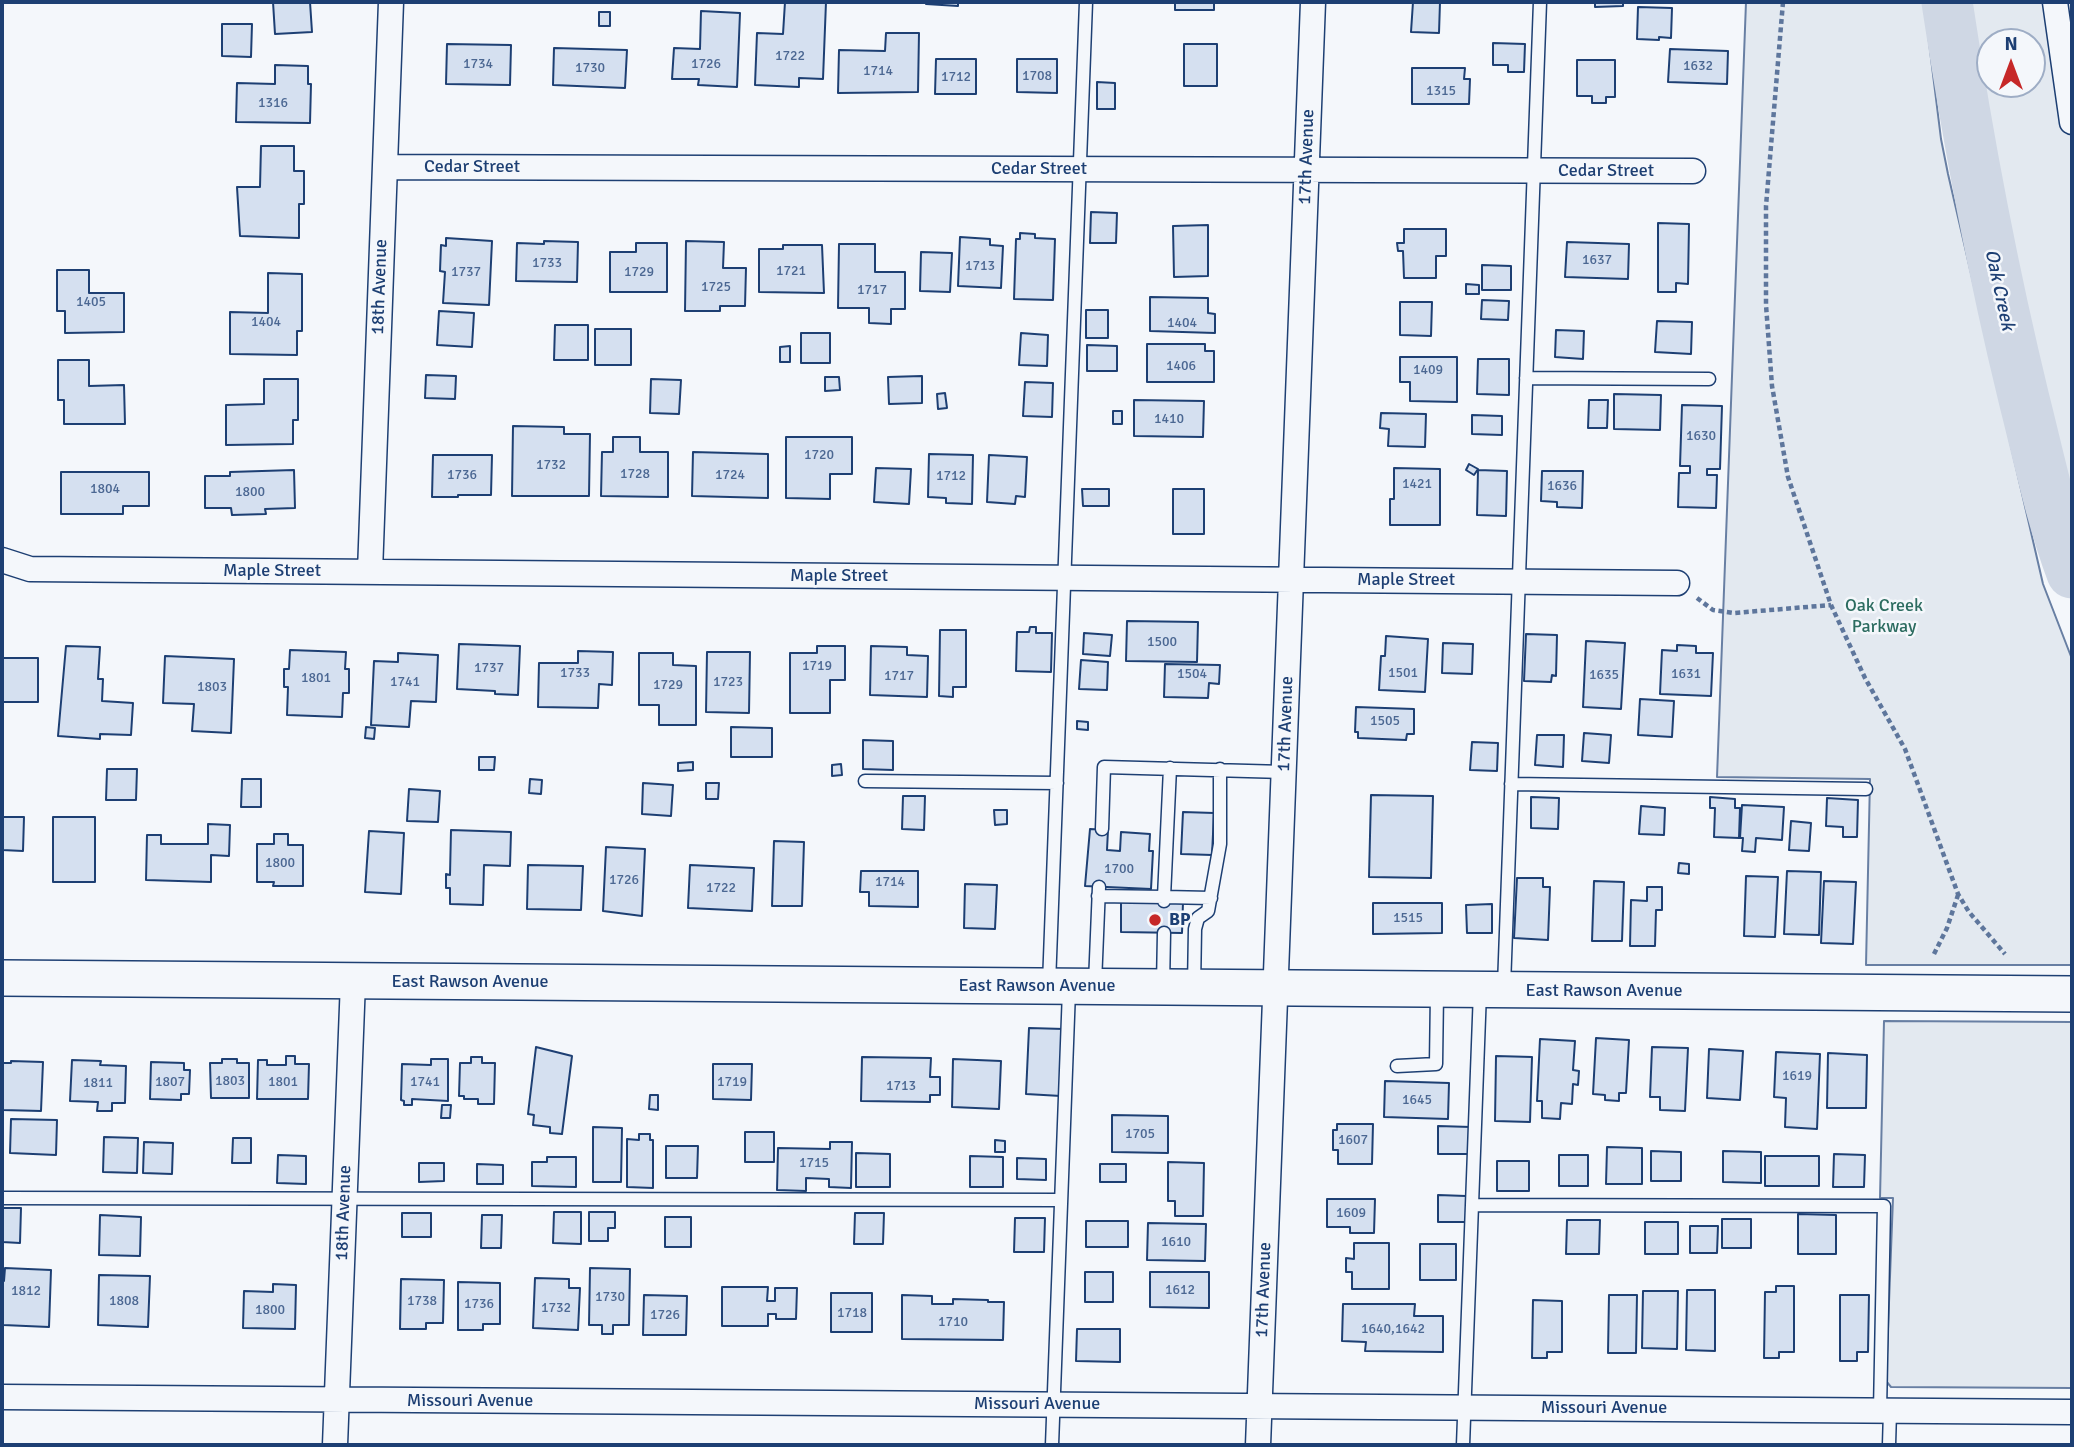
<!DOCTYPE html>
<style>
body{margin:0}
#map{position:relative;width:2074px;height:1447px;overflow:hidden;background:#f4f7fb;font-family:Signika,sans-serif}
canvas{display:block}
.frame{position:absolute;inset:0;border:4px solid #1d3f73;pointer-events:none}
.north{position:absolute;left:1976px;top:28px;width:70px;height:70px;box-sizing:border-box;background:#f4f7fb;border:2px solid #9eadc5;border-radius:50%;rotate:0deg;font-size:19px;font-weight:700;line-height:28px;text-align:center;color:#1d3f73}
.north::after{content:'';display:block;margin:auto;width:24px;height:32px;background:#c62828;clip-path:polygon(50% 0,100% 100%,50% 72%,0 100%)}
</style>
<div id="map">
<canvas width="2074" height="1447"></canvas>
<div class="frame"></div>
<div class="north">N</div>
</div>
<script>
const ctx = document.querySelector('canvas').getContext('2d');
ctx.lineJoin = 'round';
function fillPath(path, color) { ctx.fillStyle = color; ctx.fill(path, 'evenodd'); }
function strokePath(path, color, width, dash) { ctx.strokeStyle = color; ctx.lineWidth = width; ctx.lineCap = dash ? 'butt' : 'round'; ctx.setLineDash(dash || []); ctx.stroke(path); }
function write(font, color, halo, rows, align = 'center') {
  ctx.font = font + ' Signika,sans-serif'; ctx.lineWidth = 5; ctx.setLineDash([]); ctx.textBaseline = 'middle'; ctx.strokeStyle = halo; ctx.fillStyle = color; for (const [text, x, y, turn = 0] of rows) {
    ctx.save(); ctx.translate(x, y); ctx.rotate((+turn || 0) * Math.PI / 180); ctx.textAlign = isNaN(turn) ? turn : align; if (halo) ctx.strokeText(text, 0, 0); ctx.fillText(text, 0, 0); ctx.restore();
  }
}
const green = new Path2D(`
 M1746,2H1924L1941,139L1948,174L2043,584L2072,659V965H1866L1870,779L1717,777Z
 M1968,2H2072V513L1985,132ZM1990,42H2032V84H1990Z
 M1884,1021L2072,1022V1388L1891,1387L1886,1381L1893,1198H1880Z`);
fillPath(green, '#e3e9f0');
strokePath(green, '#687fa3', 2);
strokePath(new Path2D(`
 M1947,2C1967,135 1992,268 2024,399C2039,458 2051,517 2072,573`), '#cfd7e4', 51);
const building = new Path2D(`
 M273,2H310L312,32L275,34Z
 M785,2H826L823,79L799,78V87L755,85L757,33L783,34Z
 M926,2H958V6L926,4Z
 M1175,2H1214V10H1175Z
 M1413,2H1440L1439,33L1411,32Z
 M1595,2H1623V6L1595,7Z
 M1638,7L1672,8L1671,38L1659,37V40L1637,39Z
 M701,11L740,13L737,87L698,85L699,79H672L674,48L700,49Z
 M599,12H610V26H599Z
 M222,24H252L251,57L222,56Z
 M886,33H919L918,92L838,93L839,50L885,51Z
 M1493,43L1525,44L1524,72H1508V65H1493Z
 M447,44L511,45L510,85L446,84Z
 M1184,44H1217V86H1184Z
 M554,48L627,50L625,88L553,85Z
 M1670,49L1728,51L1727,84L1668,82Z
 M936,59H976V94H935Z
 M1017,59H1057V93L1017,92Z
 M1577,60H1615V97H1606V103H1592V96H1577Z
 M275,65L308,66V84H311L310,123L236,122L237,83L275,84Z
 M1412,68H1465L1464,79H1470L1469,104H1412Z
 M1097,82L1115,83V109H1097Z
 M261,146H294V171H304V204H299V238L240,236L237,187H260Z
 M1091,212L1117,213L1116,243H1090Z
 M1658,223L1689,224L1688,284L1676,283V292H1658Z
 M1208,225V276L1174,277L1173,226Z
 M1404,229H1446V256H1436V278H1404L1403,251H1398L1397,243H1404Z
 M1020,233L1035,234V238L1055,239L1053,300L1014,299L1016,239H1020Z
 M960,237L990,239V245L1003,246L1001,288L958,286Z
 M446,238L492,241L489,305L443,303L445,272L440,271L441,245L446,246Z
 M544,241L578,242L577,282L516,281L517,243L544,244Z
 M686,241L724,242L723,268H746L745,306H720V311H685Z
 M1567,242L1629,244L1628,279L1565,277Z
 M636,243H667V292H610V252H636Z
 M839,244H875V272H905V309H891V324L869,323V308H838Z
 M783,245H822L824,293L759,292V249H783Z
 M921,252L952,253L950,292L920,291Z
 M1482,265L1511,266V290H1482Z
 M57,270H89V293H124V332L65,333V311H57Z
 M268,273L302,274V331H297V355L230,354V312L268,313Z
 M1466,284L1479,285V294H1466Z
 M1150,297L1208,298V313L1215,314V333L1150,331Z
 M1482,300L1509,301L1508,320L1481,319Z
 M1400,302H1432L1431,336L1400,335Z
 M1086,310H1108V338H1086Z
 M439,311L474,313L472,347L437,345Z
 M1657,321L1692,322L1691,354L1655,352Z
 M555,325H588V360H554Z
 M595,329H631V365H595Z
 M1556,330L1584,331L1583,359L1555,357Z
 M801,333H830V363H801Z
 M1021,333L1048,335L1047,366L1019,365Z
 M1147,344H1205V351H1214V382H1147Z
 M1087,345L1117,346V371H1087Z
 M790,346V362H780V347Z
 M1400,357H1457V402L1410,401V382H1400Z
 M1478,359H1509V395L1477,394Z
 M58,360H89V386L124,385L125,424H64V400H58Z
 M426,375L456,376L455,399L425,398Z
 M922,376V403L889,404L888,377Z
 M825,377H839L840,390L825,391Z
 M264,379H298V420H293V444L226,445V405L264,404Z
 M651,379L681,380L679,414L650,413Z
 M1025,382L1053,383L1052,417L1023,416Z
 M945,393L947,408L938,409L937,394Z
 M1614,394L1661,395L1660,430L1614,429Z
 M1134,400L1204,401L1203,437L1134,436Z
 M1589,400H1608L1607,428H1588Z
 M1682,405L1722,406L1720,469H1707V475H1717L1716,508L1678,507L1679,473H1690V466H1680Z
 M1113,411H1122V424H1113Z
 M1381,413L1426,414L1425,447L1388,446L1389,429L1380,428Z
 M1472,415L1502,416V435L1472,434Z
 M513,426L564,427V434H590L589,496H512Z
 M613,437H640V452H668V497L601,496L602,452H613Z
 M786,437H852V474H830V499L786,498Z
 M693,452L768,454V498L692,496Z
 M929,454L973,455L972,504L946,503V498L928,497Z
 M433,455H492L491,495H458V497H432Z
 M989,455L1027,457L1025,497L1016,496L1015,504L987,502Z
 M1469,464L1478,469L1474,475L1466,470Z
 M876,468L911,469L909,504L874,502Z
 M1394,468L1440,469V525H1390V499H1394Z
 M294,470L295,508L265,509L266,514L232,515L231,508H205V476H230V472Z
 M1478,470L1507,471L1506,516L1477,515Z
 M1542,471H1583L1582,508L1557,507V502L1541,501Z
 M61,472H149V506H123V514H61Z
 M1082,489H1109V506H1083Z
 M1173,489H1204V534H1173Z
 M1127,621L1198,622L1197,662L1126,661Z
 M1030,627H1036V633H1052L1051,672L1016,671L1017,632H1029Z
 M940,630H966V687H953V697L939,696Z
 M1084,633L1112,635L1110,656L1083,654Z
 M1526,634L1557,635L1556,676L1552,675L1551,682L1524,681Z
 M1386,636L1428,639L1425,692L1379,690L1381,656H1385Z
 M1586,641L1625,643L1621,709L1583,707Z
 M1443,643L1473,644L1472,674L1442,673Z
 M459,644L520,646L518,695L495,694V691L457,689Z
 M1677,645L1696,646V653H1713L1711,696L1660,694L1662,650L1677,651Z
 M66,646L100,647L98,679H103L102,701L133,703L131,735L100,734V739L58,736Z
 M817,646H845V680H830V713H790V653H817Z
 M871,646L907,647V655L928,656L927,697L870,695Z
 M290,650L346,652L345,669H349V693H343L342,717L287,715L288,687H284V669H289Z
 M578,651L613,652L612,685L599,684L598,708L538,707L539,663H578Z
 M707,652H750L749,713L706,712Z
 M398,653L438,655L436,702L411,701L409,727L371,725L374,661L398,662Z
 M639,653H673V665L696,666V725H659V705H639Z
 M165,656L234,659L231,733L192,731L194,704L163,703Z
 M2,658H38V702H2Z
 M1081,660L1108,662L1107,690L1079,689Z
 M1165,664L1220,665L1219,684L1209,683L1208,698L1164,697Z
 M1640,699L1674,701L1672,737L1638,735Z
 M1356,707L1414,709V734H1407L1406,740L1358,738V732H1355Z
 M1077,721L1088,722V730L1077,729Z
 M366,727L375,728L374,739L365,738Z
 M731,727L772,728V757H731Z
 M1584,733L1611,735L1609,763L1582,761Z
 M1537,735H1564L1563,767L1535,765Z
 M863,740L893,741V770L863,769Z
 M1472,742L1498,743L1497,771L1470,770Z
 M479,757H495L494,770H479Z
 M693,762V770L678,771V763Z
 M841,764L842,775L832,776V765Z
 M107,769H137L136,800H106Z
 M242,779H261V807H241Z
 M530,779L542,780L541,794L529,793Z
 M643,783L673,785L671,816L642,814Z
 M706,783H719L718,799H706Z
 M409,789L440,791L438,822L407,821Z
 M1371,795L1433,796L1431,878L1369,877Z
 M903,796H925L924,830L902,829Z
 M1531,797L1559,798L1558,829L1531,828Z
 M1710,797L1735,799V808H1740L1739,838L1714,837L1715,808H1710Z
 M1827,798L1858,800L1857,837H1843V827L1826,826Z
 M1742,805L1784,807L1782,840L1756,838L1755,852L1742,851L1743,838H1740Z
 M1641,806L1665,808L1664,835L1639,834Z
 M994,810H1007V824L995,825Z
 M1183,812L1214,813L1212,855L1181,854Z
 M2,817H24L23,851L2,850Z
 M53,817H95V882H53Z
 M1791,821L1811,823L1809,851L1789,850Z
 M208,824L230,825L229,856L211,855V882L146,880L147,835H161V844H208Z
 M1090,829L1108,830L1107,850L1120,851L1121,832L1150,834L1149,851H1153L1151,889L1085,886Z
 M451,830L511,832L510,866L484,865L483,905L450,904V888H446V874L450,875Z
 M369,831L404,833L401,894L365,892Z
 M274,834H288V845H303V886H273L274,882H257V844H274Z
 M774,841L804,842L802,906H772Z
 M606,847L645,849L642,916L603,911Z
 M1679,863L1689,864V874L1678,873Z
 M528,865L583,866L581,910L527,909Z
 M690,865L754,868L752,911L688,908Z
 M861,871H918V907L869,906V892H860Z
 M1787,871L1821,872L1819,935L1784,934Z
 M1746,876L1778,877L1775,937L1744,936Z
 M1517,878H1543V887H1550L1548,940L1514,938Z
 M1594,881L1624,882L1622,941H1592Z
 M1824,881L1856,882L1853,944L1821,943Z
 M965,884L997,885L995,929L964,928Z
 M1647,887H1662V910H1656L1655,946H1630L1631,900L1647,901Z
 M1121,900L1183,902L1182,933L1121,932Z
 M1373,903H1442V933L1373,934Z
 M1492,904V933H1467L1466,905Z
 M1029,1028L1064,1029L1061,1096L1026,1094Z
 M1596,1038L1629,1040L1626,1093H1619V1101L1605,1100V1095L1593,1094Z
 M1540,1039L1575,1041L1573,1070L1579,1071L1578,1085L1573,1084L1572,1104L1561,1103L1560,1119L1542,1118V1101H1537Z
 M536,1047L572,1056L562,1134L550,1133V1127L533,1125L534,1115L528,1114Z
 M1652,1047L1688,1048L1685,1111L1660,1110V1097H1650Z
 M1709,1049L1743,1051L1740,1100L1707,1098Z
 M1776,1052L1820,1054L1817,1129L1785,1127L1786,1098L1774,1097Z
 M1828,1053L1867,1055L1866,1108H1827Z
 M286,1056H295V1064H309L308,1099H257L258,1060H267V1065H286Z
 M1496,1056L1532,1057L1530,1122L1495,1121Z
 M471,1057H482V1063H495L494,1104H478V1099H464V1096H459L460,1063H471Z
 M862,1057L931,1058L930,1077H940V1095H930V1102L861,1101Z
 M222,1059H237V1063H249V1098H211L210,1063H222Z
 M431,1059H448V1101L412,1099V1105H404V1101L401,1100L402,1064L431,1065Z
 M953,1059L1001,1061L999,1109L952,1107Z
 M72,1060L101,1061L100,1065L126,1066L125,1103H112V1111H97L98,1102L70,1101Z
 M11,1061L43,1062L41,1111L2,1110V1063H11Z
 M151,1062L184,1063V1070H190L189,1094H181V1100L150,1099Z
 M713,1064H752L751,1100L713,1099Z
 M1385,1081L1449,1083L1448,1119L1384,1117Z
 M650,1095H658V1110L649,1109Z
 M442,1105H451L450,1118H441Z
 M1112,1115L1168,1116V1153L1112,1152Z
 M11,1119L57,1120L56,1155L10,1153Z
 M1337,1124H1373L1372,1164H1338V1150H1333V1130H1337Z
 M1438,1126L1471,1127L1470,1154H1438Z
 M593,1127L622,1128L621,1182H593Z
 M745,1132H774V1162H745Z
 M639,1134H650V1140H653V1188L627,1187V1139L639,1140Z
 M104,1137L138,1138L137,1173L103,1172Z
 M233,1138H251V1163H232Z
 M995,1140L1005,1141V1152H995Z
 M144,1142L173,1143L172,1174L143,1173Z
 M830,1142H852L851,1188L829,1187V1179L806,1178V1191L777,1190L778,1148L830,1149Z
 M666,1146H698L697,1178H666Z
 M1607,1147L1642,1148V1184H1606Z
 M1651,1151L1681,1152V1181H1651Z
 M1723,1151L1761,1152V1183L1723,1182Z
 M856,1153L890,1154V1187H856Z
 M1834,1154L1865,1155L1864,1187H1833Z
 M278,1155L306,1156V1184L277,1183Z
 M1559,1155H1588V1186H1559Z
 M970,1156L1003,1157V1187H970Z
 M1765,1156H1819V1186H1765Z
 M547,1157H576V1187L532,1186V1162H547Z
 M1017,1158L1046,1159V1180L1017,1179Z
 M1497,1161H1529V1191H1497Z
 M1168,1162L1204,1163L1203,1216H1175V1201H1168Z
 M419,1163H444V1181L419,1182Z
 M477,1164L503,1165V1184H477Z
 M1100,1164H1126V1182H1100Z
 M1438,1195L1466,1196V1222H1438Z
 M1327,1199H1375L1374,1233H1350V1227H1327Z
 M2,1208H21L20,1243L2,1242Z
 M554,1212H581V1244L553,1243Z
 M589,1212H615V1228H608V1241H589Z
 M402,1213H431V1237H402Z
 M855,1213H884L883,1244H854Z
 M1798,1214L1836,1215V1254H1798Z
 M100,1215L141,1217L140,1256L99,1255Z
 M482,1215H502L501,1248H481Z
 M665,1217H691V1247H665Z
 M1015,1218H1045L1044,1252H1014Z
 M1722,1219H1751V1248H1722Z
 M1567,1220H1600L1599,1254H1566Z
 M1086,1221H1128V1247H1086Z
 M1645,1222H1678V1254H1645Z
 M1148,1223L1206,1224L1205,1261L1147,1260Z
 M1690,1226H1718L1717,1253H1690Z
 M1354,1243H1389V1289H1352V1272H1346V1258L1354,1259Z
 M1420,1244H1456V1280H1420Z
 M5,1268L51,1270L49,1327L3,1325L2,1281H4Z
 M590,1268L630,1269L629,1325H613V1334H602V1325H589Z
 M1085,1272H1113V1302H1085Z
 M1150,1272H1209V1308L1150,1307Z
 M99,1275L150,1276L148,1327L98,1325Z
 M535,1278L569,1279V1288H580L578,1330L533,1328Z
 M401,1279L444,1280L443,1323H426V1329H400Z
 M458,1282L500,1283V1324H483V1330H458Z
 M273,1284L296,1285L295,1329L243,1328L244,1291L273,1292Z
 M1776,1286H1794V1352H1779V1358H1764L1765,1292H1776Z
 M722,1287H768L767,1301H775V1288H797L796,1319H776V1314H768V1326H722Z
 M1687,1290H1715V1351L1686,1350Z
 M1643,1291H1678L1677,1349L1642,1348Z
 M831,1293H872V1332H831Z
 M644,1295L687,1296L686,1335H643Z
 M902,1295L932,1296V1304H953V1299L988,1300V1302H1004L1003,1340L902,1339Z
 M1609,1295H1637L1636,1353H1608Z
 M1840,1295H1869L1868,1352H1857V1361H1840Z
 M1533,1300L1562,1301V1352H1547V1358H1532Z
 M1343,1304H1415L1414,1316H1443V1352L1365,1351L1366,1342L1342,1341Z
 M1077,1329H1120V1362L1076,1361Z`);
fillPath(building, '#d5e0f0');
strokePath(building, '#1d3f73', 2);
const lane = new Path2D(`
 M1526,378L1709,379
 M865,781L1057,783
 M1511,784L1866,789
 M1102,829L1104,767L1284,772
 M1098,896L1164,897L1170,768
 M1164,901V897L1211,898
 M1095,983L1099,887
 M1049,984L1086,2
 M1163,985L1164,933
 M1504,986L1540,2
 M1194,987L1195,929L1198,918L1208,911L1220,844V769
 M1397,1066L1436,1064L1437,993
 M2,1198L1061,1200
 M1472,1205L1884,1206L1880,1411
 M1052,1445L1069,990
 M1463,1445L1480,991
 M1889,1445L1890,1411`);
const street = new Path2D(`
 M2055,2L2072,122
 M385,167L1693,171
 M2,560L30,569L1677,583
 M370,572L391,2
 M2,1397L2072,1412
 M335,1445L353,981
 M1258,1445L1313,2`);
const secondary = new Path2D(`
 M2,978L2072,994`);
strokePath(lane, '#1d3f73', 15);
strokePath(street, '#1d3f73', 27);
strokePath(secondary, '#1d3f73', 38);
strokePath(new Path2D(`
 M1783,2L1766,206V305L1772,386L1788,477L1831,605L1865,678L1905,749L1958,894L1969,912L2005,954
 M1697,598L1713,610L1734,613L1831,605
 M1934,954L1947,928L1958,895`), '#5e769c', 4.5, [5, 3.5]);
strokePath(lane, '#f4f7fb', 12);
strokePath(street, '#f4f7fb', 24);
strokePath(secondary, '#f4f7fb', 35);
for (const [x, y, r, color] of [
 [1155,920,7,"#c62828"]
]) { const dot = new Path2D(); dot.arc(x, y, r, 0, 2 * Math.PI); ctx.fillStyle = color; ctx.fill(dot); strokePath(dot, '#f4f7fb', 2.5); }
write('14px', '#4b6792', null, [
 ["1722",790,56],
 ["1734",478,64],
 ["1726",706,64],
 ["1632",1698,66],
 ["1730",590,68],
 ["1714",878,71],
 ["1708",1037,76],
 ["1712",956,77],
 ["1315",1441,91],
 ["1316",273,103],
 ["1637",1597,260],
 ["1733",547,263],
 ["1713",980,266],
 ["1721",791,271],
 ["1737",466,272],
 ["1729",639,272],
 ["1725",716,287],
 ["1717",872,290],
 ["1405",91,302],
 ["1404",266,322],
 ["1404",1182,323],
 ["1406",1181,366],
 ["1409",1428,370],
 ["1410",1169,419],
 ["1630",1701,436],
 ["1720",819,455],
 ["1732",551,465],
 ["1728",635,474],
 ["1736",462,475],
 ["1724",730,475],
 ["1712",951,476],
 ["1421",1417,484],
 ["1636",1562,486],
 ["1804",105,489],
 ["1800",250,492],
 ["1500",1162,642],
 ["1719",817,666],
 ["1737",489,668],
 ["1733",575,673],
 ["1501",1403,673],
 ["1504",1192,674],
 ["1631",1686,674],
 ["1635",1604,675],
 ["1717",899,676],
 ["1801",316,678],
 ["1741",405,682],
 ["1723",728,682],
 ["1729",668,685],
 ["1803",212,687],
 ["1505",1385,721],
 ["1800",280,863],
 ["1700",1119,869],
 ["1726",624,880],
 ["1714",890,882],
 ["1722",721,888],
 ["1515",1408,918],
 ["1619",1797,1076],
 ["1803",230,1081],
 ["1807",170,1082],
 ["1801",283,1082],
 ["1741",425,1082],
 ["1719",732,1082],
 ["1811",98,1083],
 ["1713",901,1086],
 ["1645",1417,1100],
 ["1705",1140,1134],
 ["1607",1353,1140],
 ["1715",814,1163],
 ["1609",1351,1213],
 ["1610",1176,1242],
 ["1612",1180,1290],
 ["1812",26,1291],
 ["1730",610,1297],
 ["1808",124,1301],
 ["1738",422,1301],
 ["1736",479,1304],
 ["1732",556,1308],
 ["1800",270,1310],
 ["1718",852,1313],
 ["1726",665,1315],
 ["1710",953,1322],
 ["1640,1642",1393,1329]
]);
write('18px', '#1d3f73', '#f4f7fb', [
 ["17th Avenue",1307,157,-88],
 ["Cedar Street",472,167],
 ["Cedar Street",1039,169],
 ["Cedar Street",1606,171],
 ["18th Avenue",380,287,-88],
 ["Maple Street",272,571],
 ["Maple Street",839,576],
 ["Maple Street",1406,580],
 ["17th Avenue",1286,724,-88],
 ["East Rawson Avenue",470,982],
 ["East Rawson Avenue",1037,986],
 ["East Rawson Avenue",1604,991],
 ["18th Avenue",344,1213,-88],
 ["17th Avenue",1264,1290,-88],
 ["Missouri Avenue",470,1401],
 ["Missouri Avenue",1037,1404],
 ["Missouri Avenue",1604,1408]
]);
write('18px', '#2c6c60', '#f4f7fb', [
 ["Oak Creek",1884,606],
 ["Parkway",1884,627]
]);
write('bold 18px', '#1d3f73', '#f4f7fb', [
 ["BP",1169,920]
], 'left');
write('italic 19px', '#1d3f73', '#f4f7fb', [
 ["Oak Creek",1999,290,78]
]);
</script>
